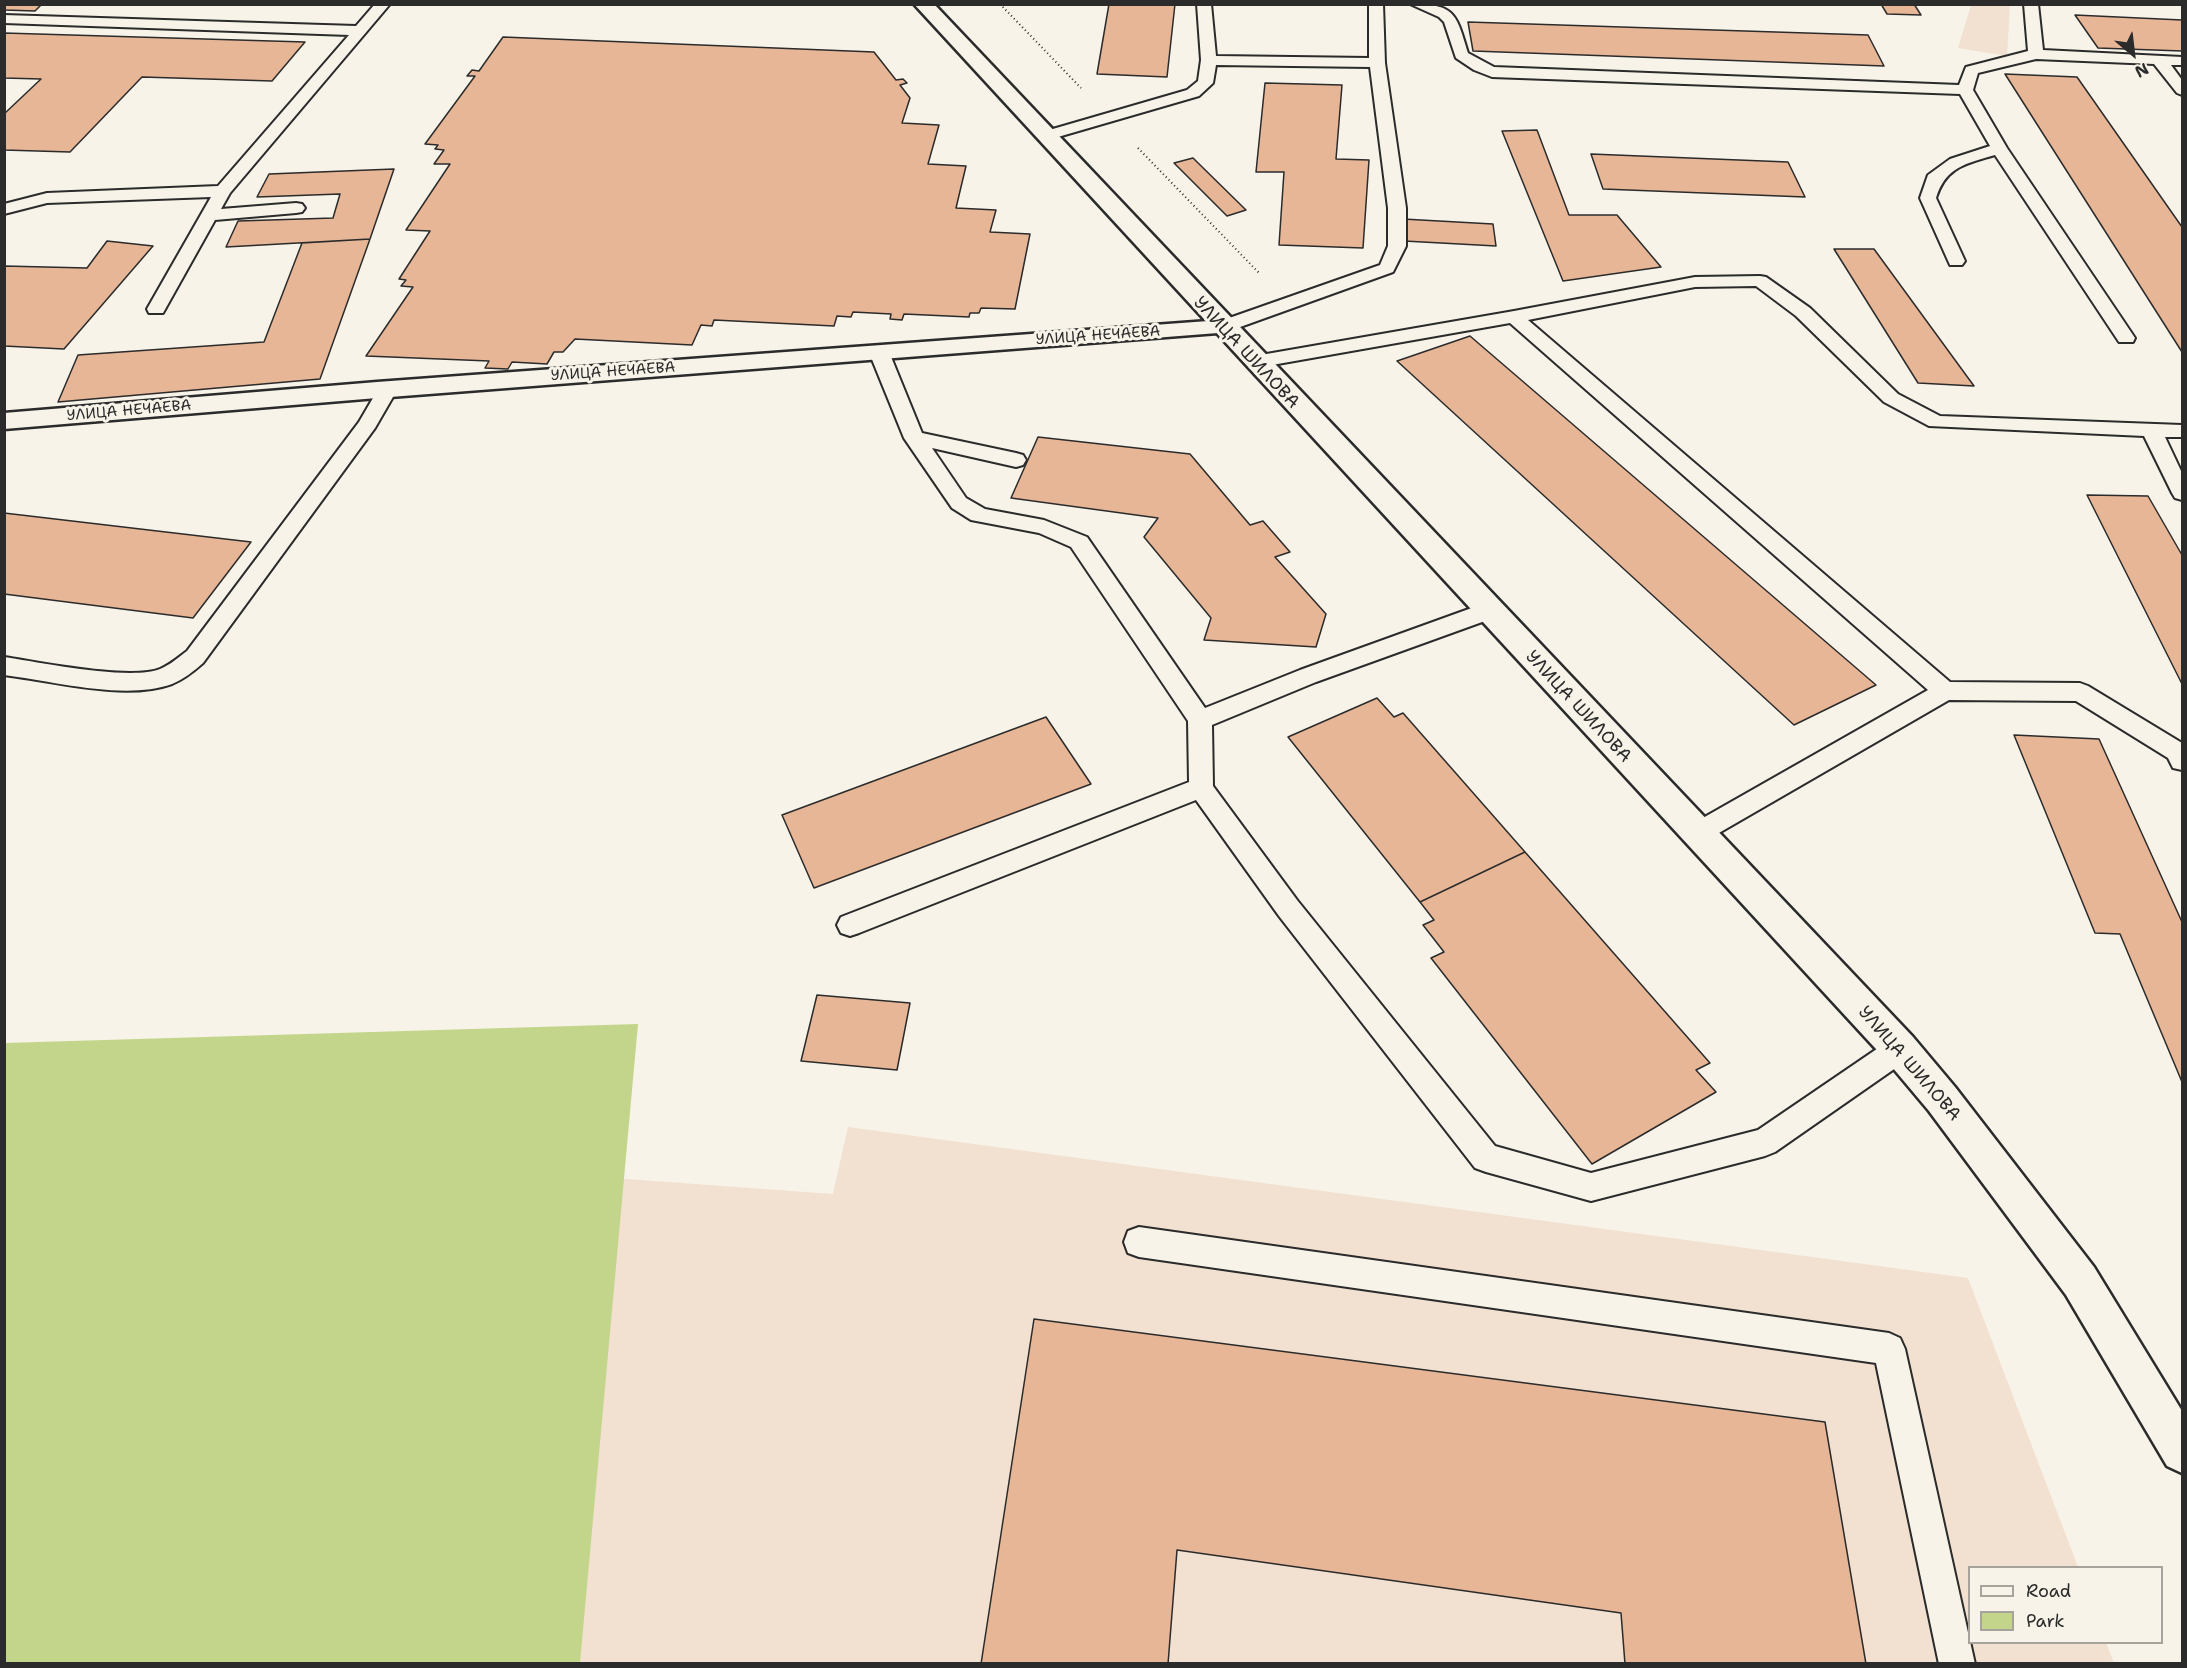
<!DOCTYPE html>
<meta charset="utf-8">
<style>
body{margin:0}
#map{position:relative;width:2187px;height:1668px;overflow:hidden;background:#f7f3e8;font-family:"Shantell Sans",sans-serif}
canvas{display:block}
.frame{position:absolute;inset:0;border:6px solid #2b2b2b;pointer-events:none}
.legend{position:absolute;left:1968px;top:1566px;width:195px;height:78px;box-sizing:border-box;background:#f7f3e8;border:2px solid #a5a39c;margin:0;padding:8px 10px;list-style:none;font-size:18px;color:#2b2b2b}
.legend li{display:flex;align-items:center;gap:12px;height:30px}
.legend b{width:30px;border:2px solid #a5a39c}
.north{position:absolute;left:2103px;top:24px;width:60px;height:60px;-webkit-text-stroke:4px #f7f3e8;paint-order:stroke;rotate:152deg;font-size:16px;font-weight:700;line-height:24px;text-align:center;color:#2b2b2b}
.north::after{content:'';display:block;margin:auto;width:21px;height:27px;background:#2b2b2b;clip-path:polygon(50% 0,100% 100%,50% 72%,0 100%)}
</style>
<div id="map">
<canvas width="2187" height="1668"></canvas>
<div class="frame"></div>
<ul class="legend">
<li><b style="height:8px;background:#f7f3e8"></b>Road</li>
<li><b style="height:16px;background:#c3d58a"></b>Park</li>
</ul>
<div class="north">N</div>
</div>
<script>
const ctx = document.querySelector('canvas').getContext('2d');
ctx.lineJoin = 'round';
function fillPath(path, color) { ctx.fillStyle = color; ctx.fill(path, 'evenodd'); }
function strokePath(path, color, width, dash) { ctx.strokeStyle = color; ctx.lineWidth = width; ctx.lineCap = dash ? 'butt' : 'round'; ctx.setLineDash(dash || []); ctx.stroke(path); }
function write(font, color, halo, rows, align = 'center') {
  ctx.font = font + ' "Shantell Sans",sans-serif'; ctx.lineWidth = 6; ctx.setLineDash([]); ctx.textBaseline = 'middle'; ctx.strokeStyle = halo; ctx.fillStyle = color; for (const [text, x, y, turn = 0] of rows) {
    ctx.save(); ctx.translate(x, y); ctx.rotate((+turn || 0) * Math.PI / 180); ctx.textAlign = isNaN(turn) ? turn : align; if (halo) ctx.strokeText(text, 0, 0); ctx.fillText(text, 0, 0); ctx.restore();
  }
}
fillPath(new Path2D(`
 M1971,5H2010L2007,56L1958,48Z
 M848,1127L1968,1278L2078,1567L1970,1568V1642L2106,1643L2114,1663L465,1664L530,1172L833,1194Z`), '#f2e1d0');
fillPath(new Path2D(`
 M638,1024L580,1663H5V1043Z`), '#c3d58a');
const building = new Path2D(`
 M4,4H42L35,11L4,10Z
 M1109,4H1175L1167,77L1097,74Z
 M1881,4H1914L1921,15L1887,14Z
 M2075,15L2182,20V51L2098,48Z
 M1468,22L1868,35L1884,66L1473,51Z
 M4,33L305,42L272,81L142,77L70,152L4,150V114L41,79L4,78Z
 M503,37L874,52L896,80L903,79L907,83L900,85L910,98L902,123L939,125L928,164L966,166L956,208L996,210L990,232L1030,234L1015,309L981,308L979,313H970L969,317L904,314L902,320L890,319L891,314L853,312L851,317L837,316L834,326L714,320L712,326L701,325L692,345L575,339L563,352H554L547,364L512,362L508,369L485,368L489,361L366,356L413,287L401,286L406,280L399,279L430,231L406,230L450,164H434L444,150L435,149L438,145L425,144L475,76H467L472,70L479,71Z
 M2005,74L2077,77L2182,227V352Z
 M1265,83L1342,85L1336,159L1369,160L1363,248L1279,245L1284,172H1256Z
 M1537,130L1569,215H1617L1661,267L1563,281L1502,131Z
 M1591,154L1788,162L1805,197L1603,189Z
 M1193,158L1246,210L1227,216L1174,163Z
 M394,169L370,239L226,247L238,221L333,218L340,194L257,197L269,174Z
 M1403,219L1493,224L1496,246L1404,241Z
 M370,239L320,379L58,402L78,355L264,342L302,243Z
 M107,241L153,246L64,349L4,346V266L87,268Z
 M1834,249H1874L1974,386L1918,383Z
 M1470,336L1876,685L1794,725L1397,361Z
 M1038,437L1190,454L1250,525L1263,521L1290,552L1275,557L1326,614L1316,647L1204,640L1211,618L1144,537L1158,518L1011,498Z
 M2087,495L2148,496L2182,555V684Z
 M4,513L251,542L193,618L4,594Z
 M1377,698L1394,717L1403,713L1525,852L1420,902L1288,737Z
 M1046,717L1091,784L814,888L782,815Z
 M2014,735L2099,739L2182,922V1082L2120,934L2095,933Z
 M1525,852L1710,1063L1696,1070L1716,1092L1592,1164L1431,958L1444,952L1423,925L1434,920L1420,902Z
 M817,995L910,1003L897,1070L801,1061Z
 M1034,1319L1825,1422L1866,1664H1625L1621,1613L1177,1550L1168,1664H981Z`);
fillPath(building, '#e6b697');
strokePath(building, '#2b2b2b', 1.5);
const lane = new Path2D(`
 M375,4H390L230,193L221,209L296,203L302,204L305,208L302,212L296,213L215,220L163,313H149L147,309L211,197L47,203L4,214V204L47,193L218,186L349,35L4,23V15L356,26Z
 M1197,4H1211L1216,56L1369,58V4H1383L1385,63L1406,208V246L1393,272L1229,331H1215L1213,327L1215,323L1380,265L1388,246V208L1370,67L1216,65L1213,83L1199,96L1051,139H1039L1037,136L1039,133L1187,90L1198,81L1201,60Z
 M1410,4C1455,4 1456,13 1468,53L1494,67L1959,85L1966,67L2028,51L2024,4H2038L2043,50L2182,57V65H2171L2182,80V95L2177,93L2154,64L2036,59L1978,73L1973,90L2007,148L2135,338L2133,342H2119L1995,155C1966,164 1946,166 1936,198L1965,261L1962,265H1950L1920,198L1928,175L1950,159L1990,146L1960,94L1492,77L1474,70L1456,58L1444,22L1439,17Z
 M1760,276L1766,277L1810,308L1898,394L1940,416L2182,425V437H2165L2182,473V500L2175,498L2172,493L2144,436L1929,426L1884,402L1796,316L1756,286L1695,287L1528,320L1950,682L2080,683L2088,686L2182,743V770L2173,768L2168,758L2076,701L1949,700L1705,841L1696,844L1687,841L1683,834L1687,827L1928,690L1510,323L1255,368L1248,366L1245,362L1248,358L1255,356L1514,311L1695,277Z
 M879,346L886,348L889,352L922,433L1016,453L1023,455L1026,460L1023,465L1016,467L932,448L966,498L985,509L1044,520L1087,537L1205,708L1300,670L1480,605L1488,603L1496,605L1499,611L1496,617L1316,682L1212,725L1213,786L1297,900L1495,1146L1591,1173L1758,1130L1890,1040L1900,1036L1910,1040L1914,1049L1910,1058L1775,1152L1765,1156L1591,1201L1486,1172L1475,1168L1279,916L1196,800L859,933L850,936L841,933L837,925L841,917L1189,782L1188,721L1071,547L1039,533L971,520L952,508L904,438L869,352L872,348Z
 M387,384L394,386L397,390L375,428L203,663C194,671 184,679 172,684C125,701 53,681 4,675V657C39,662 130,681 160,669C170,665 179,657 187,651L359,422L380,386Z
 M1139,1227L1889,1333L1900,1338L1905,1349L1975,1664H1939L1876,1363L1139,1257L1128,1253L1124,1242L1128,1231Z`);
const street = new Path2D(`
 M1222,320L1231,322L1234,327L1231,332L377,398L4,429V413L377,382Z`);
const secondary = new Path2D(`
 M914,4H934L1913,1037L1955,1087L2094,1267L2182,1411V1473L2167,1466L2066,1295L1929,1111L1887,1061Z`);
strokePath(lane, '#2b2b2b', 4);
strokePath(street, '#2b2b2b', 5);
strokePath(secondary, '#2b2b2b', 5);
strokePath(new Path2D(`
 M1000,4L1081,88
 M1138,148L1260,274`), '#2b2b2b', 2, [1, 3]);
fillPath(lane, '#f7f3e8');
fillPath(street, '#f7f3e8');
fillPath(secondary, '#f7f3e8');
write('15px', '#2b2b2b', '#f7f3e8', [
 ["УЛИЦА НЕЧАЕВА",1098,336,-4],
 ["УЛИЦА НЕЧАЕВА",613,372,-4],
 ["УЛИЦА НЕЧАЕВА",129,411,-5]
]);
write('18px', '#2b2b2b', '#f7f3e8', [
 ["УЛИЦА ШИЛОВА",1246,353,47],
 ["УЛИЦА ШИЛОВА",1578,707,47],
 ["УЛИЦА ШИЛОВА",1909,1064,49]
]);
</script>
